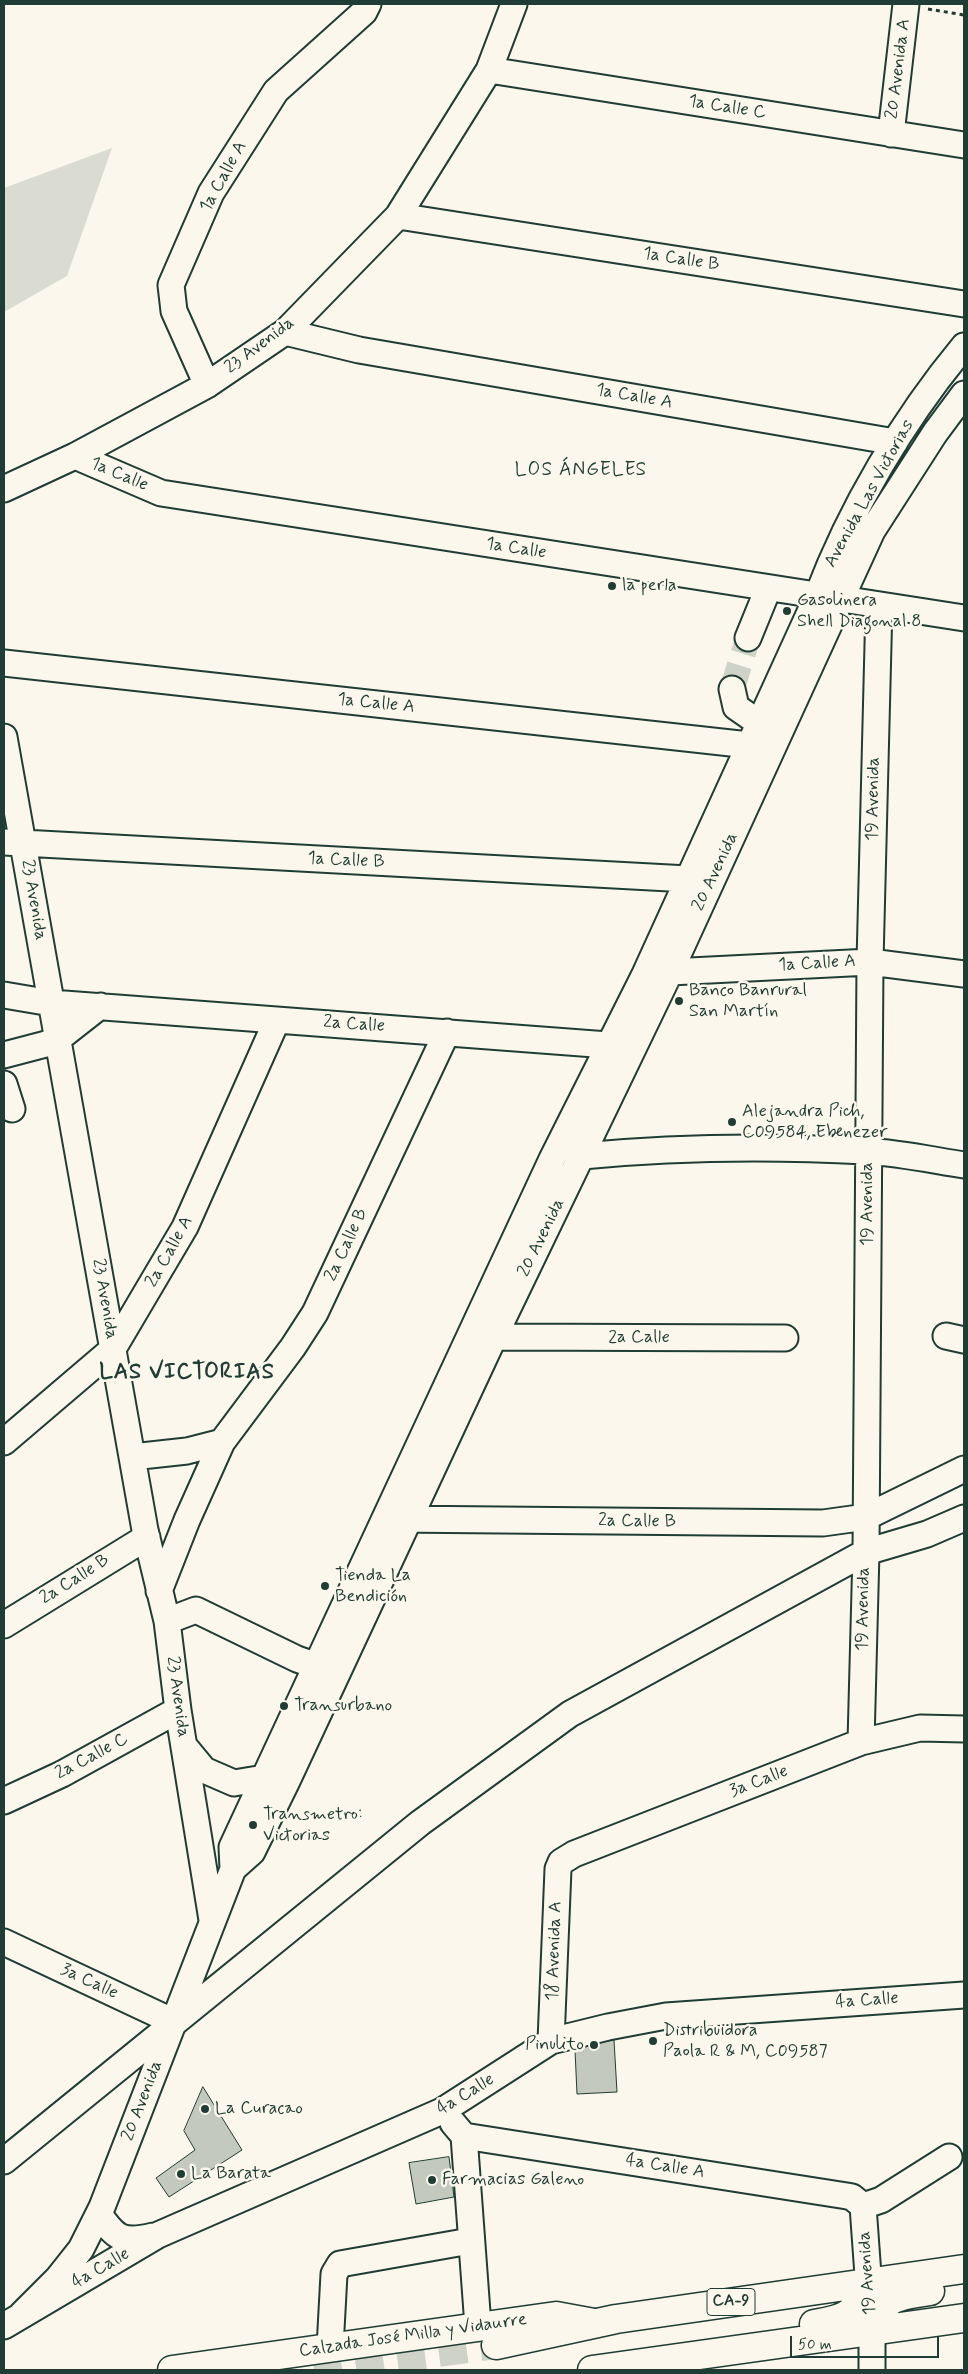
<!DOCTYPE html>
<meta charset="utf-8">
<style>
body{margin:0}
#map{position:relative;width:968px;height:2374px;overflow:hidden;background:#fbf7ec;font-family:Mynerve,sans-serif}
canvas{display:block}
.frame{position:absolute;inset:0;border:5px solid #1f3d34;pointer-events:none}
.scale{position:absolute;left:790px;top:2336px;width:149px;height:22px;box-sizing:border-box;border:2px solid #1f3d34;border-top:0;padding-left:6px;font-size:15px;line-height:18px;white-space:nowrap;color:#1f3d34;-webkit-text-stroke:4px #fbf7ec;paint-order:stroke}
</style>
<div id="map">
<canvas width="968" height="2374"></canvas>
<div class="frame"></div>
<div class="scale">50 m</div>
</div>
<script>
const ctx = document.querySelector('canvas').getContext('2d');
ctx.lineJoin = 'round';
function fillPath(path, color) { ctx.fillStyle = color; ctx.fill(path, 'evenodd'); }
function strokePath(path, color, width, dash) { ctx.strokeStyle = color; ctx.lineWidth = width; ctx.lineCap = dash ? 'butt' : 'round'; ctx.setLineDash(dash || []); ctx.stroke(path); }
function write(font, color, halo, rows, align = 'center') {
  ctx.font = font + ' Mynerve,sans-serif'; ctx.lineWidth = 5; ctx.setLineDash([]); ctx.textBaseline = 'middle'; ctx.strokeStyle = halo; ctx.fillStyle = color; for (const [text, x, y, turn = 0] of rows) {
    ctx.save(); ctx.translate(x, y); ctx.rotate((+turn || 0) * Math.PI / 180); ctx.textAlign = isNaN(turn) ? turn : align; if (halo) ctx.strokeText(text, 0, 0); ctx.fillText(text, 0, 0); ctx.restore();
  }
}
fillPath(new Path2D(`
 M112,148L67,276L4,312V188Z`), '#dbdcd1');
const building = new Path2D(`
 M614,2040L617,2092L577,2094L575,2050Z
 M203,2087L242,2150L169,2197L156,2178L195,2150L184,2131Z
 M449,2157L454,2197L416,2204L409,2163Z`);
fillPath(building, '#c4c9be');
strokePath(building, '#1f3d34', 1);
strokePath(new Path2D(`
 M732,689L748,638`), '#cfd2c7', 25, [25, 12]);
strokePath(new Path2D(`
 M314,2370L496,2345`), '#cfd2c7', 28, [28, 14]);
const minor = new Path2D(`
 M489,70L964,145
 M891,134L906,4
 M398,216L964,304
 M285,332L359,350L895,442
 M207,385L174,311L171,285L211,193L276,91L364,12L368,4
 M75,456L161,493L964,618
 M4,489L75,456L207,385L285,332L398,216L489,70L514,4
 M748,638L768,589
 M4,663L749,745
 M732,689L736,707L759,723
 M4,737L145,1530L167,1621L178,1710L212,1920
 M4,842L688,879
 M670,972L870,962L964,974
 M4,995L51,1003L608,1045
 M4,1055L46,1044L58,1039L100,1006
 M4,1084L12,1109
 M582,1156C675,1147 772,1146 866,1151C899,1153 932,1160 964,1165
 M946,1336L964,1340
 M494,1337L785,1338
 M4,1442L113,1349L185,1227L277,1020
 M132,1457L187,1451L222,1442
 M393,1519L823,1523L866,1517L964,1469
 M159,1591L187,1520L222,1442L293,1347L315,1313L447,1032
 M167,1621L196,1610L297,1659L317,1666
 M4,1625L147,1537
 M861,1742L866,1552L870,962L879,605
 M185,1747L204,1770L234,1783L264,1778
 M4,1801L62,1774L178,1710
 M233,1869L252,1852L287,1781L494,1337L670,972L872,531L935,433L964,394
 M4,1942L174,2022
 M551,2041L558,1869L561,1862L574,1854L861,1742L920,1728L964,1729
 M453,2123L464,2136L478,2326
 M464,2136L847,2196L852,2197L863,2206
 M4,2161L420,1823L570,1714L866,1552L927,1534L964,1518
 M863,2206L872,2331V2370
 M863,2206L881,2200L949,2157
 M99,2214C116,2239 123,2243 153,2236
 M22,2314L58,2278L81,2249L102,2207L233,1869L232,1847L552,1159L645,974L817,597C850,509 904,418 964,346
 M4,2326L158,2235L442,2111L551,2041L608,2027L666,2016L964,1995
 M330,2348L334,2274L340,2264L470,2241`);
const major = new Path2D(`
 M172,2370L556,2316L594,2323`);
const highway = new Path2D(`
 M814,2324C846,2319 858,2314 868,2282
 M872,2331C883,2295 897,2296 930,2291
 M496,2345L616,2319L964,2269
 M592,2370L964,2318`);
strokePath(minor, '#1f3d34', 29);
strokePath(major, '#1f3d34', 31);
strokePath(highway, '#1f3d34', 31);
strokePath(new Path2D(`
 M928,9L964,15`), '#1f3d34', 3, [4, 4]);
strokePath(minor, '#fbf7ec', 25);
strokePath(major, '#fbf7ec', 28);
strokePath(highway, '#fbf7ec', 28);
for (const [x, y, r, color] of [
 [612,586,5,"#1f3d34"],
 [787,611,5,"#1f3d34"],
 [679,1001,5,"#1f3d34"],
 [732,1122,5,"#1f3d34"],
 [325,1586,5,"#1f3d34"],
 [284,1706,5,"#1f3d34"],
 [253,1825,5,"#1f3d34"],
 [653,2041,5,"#1f3d34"],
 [594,2045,5,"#1f3d34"],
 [205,2109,5,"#1f3d34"],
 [181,2174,5,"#1f3d34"],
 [432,2180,5,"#1f3d34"]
]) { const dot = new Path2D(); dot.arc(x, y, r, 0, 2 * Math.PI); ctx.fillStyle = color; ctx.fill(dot); strokePath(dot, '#fbf7ec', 2); }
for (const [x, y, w] of [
 [731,2302,48]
]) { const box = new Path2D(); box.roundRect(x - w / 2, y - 13.5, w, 27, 4); ctx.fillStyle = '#fbf7ec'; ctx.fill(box); strokePath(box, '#1f3d34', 1); }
write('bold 16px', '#1f3d34', null, [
 ["CA-9",731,2302]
]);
write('18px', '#1f3d34', '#fbf7ec', [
 ["20 Avenida A",899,69,-83],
 ["1a Calle C",727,108,9],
 ["1a Calle A",224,177,-61],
 ["1a Calle B",681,260,9],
 ["23 Avenida",260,346,-37],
 ["1a Calle A",634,397,10],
 ["1a Calle",119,475,23],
 ["Avenida Las Victorias",870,494,-61],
 ["1a Calle",516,549,9],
 ["1a Calle A",376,704,6],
 ["19 Avenida",874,799,-89],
 ["1a Calle B",346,861,3],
 ["20 Avenida",716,872,-65],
 ["23 Avenida",33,900,80],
 ["1a Calle A",817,964,-3],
 ["2a Calle",354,1025,4],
 ["19 Avenida",868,1204,-90],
 ["20 Avenida",542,1238,-64],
 ["2a Calle B",347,1245,-65],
 ["2a Calle A",170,1252,-61],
 ["23 Avenida",104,1299,80],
 ["2a Calle",639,1338],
 ["2a Calle B",637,1522,1],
 ["2a Calle B",75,1580,-32],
 ["19 Avenida",864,1609,-89],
 ["23 Avenida",177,1697,82],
 ["2a Calle C",92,1757,-28],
 ["3a Calle",759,1782,-21],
 ["18 Avenida A",555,1951,-88],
 ["3a Calle",89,1982,25],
 ["4a Calle",867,2001,-4],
 ["4a Calle",466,2095,-31],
 ["20 Avenida",143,2101,-69],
 ["4a Calle A",665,2167,9],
 ["4a Calle",101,2269,-30],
 ["19 Avenida",868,2273,-94],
 ["Calzada José Milla y Vidaurre",413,2336,-8]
]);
write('18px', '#1f3d34', '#fbf7ec', [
 ["la perla",622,586],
 ["Gasolinera",797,601],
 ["Shell Diagonal 8",797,622],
 ["Banco Banrural",689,991],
 ["San Martín",689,1012],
 ["Alejandra Pich,",742,1112],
 ["C09584, Ebenezer",742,1133],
 ["Tienda La",335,1576],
 ["Bendición",335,1597],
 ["Transurbano",294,1706],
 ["Transmetro:",263,1815],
 ["Victorias",263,1836],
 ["Distribuidora",663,2031],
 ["Paola R & M, C09587",663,2052],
 ["Pinulito",584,2045,"right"],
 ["La Curacao",215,2109],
 ["La Barata",191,2174],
 ["Farmacias Galeno",442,2180]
], 'left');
ctx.letterSpacing = '1px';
write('19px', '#1f3d34', '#fbf7ec', [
 ["LOS ÁNGELES",581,471]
]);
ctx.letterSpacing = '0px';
ctx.letterSpacing = '1px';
write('bold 22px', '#1f3d34', '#fbf7ec', [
 ["LAS VICTORIAS",187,1373]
]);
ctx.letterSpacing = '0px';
</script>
